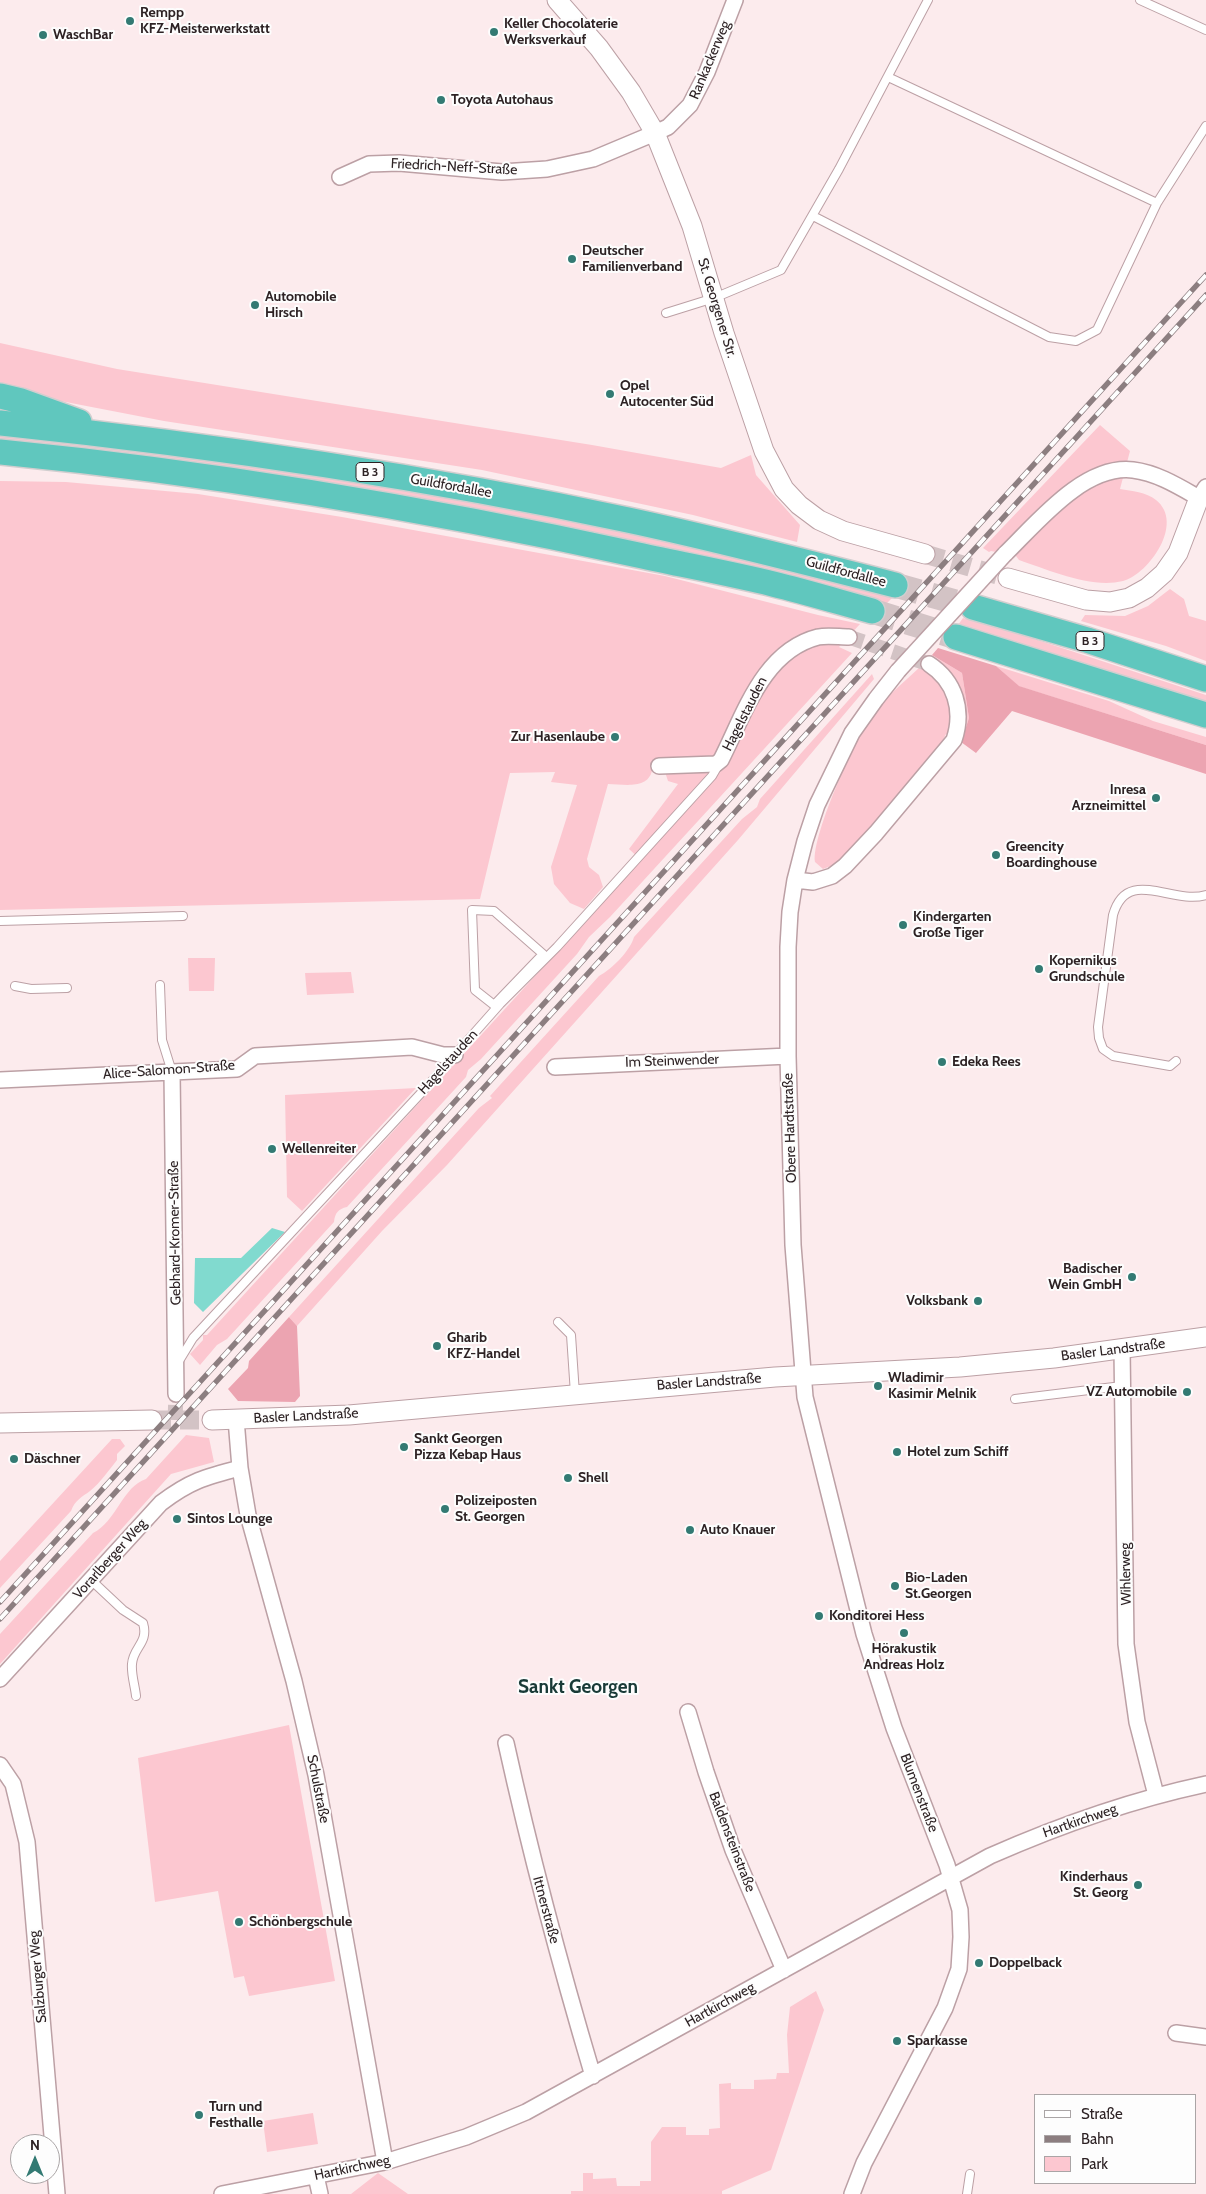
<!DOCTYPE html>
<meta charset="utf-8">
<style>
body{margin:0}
#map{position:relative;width:1206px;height:2194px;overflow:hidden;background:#fcebed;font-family:Cabin,sans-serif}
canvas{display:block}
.legend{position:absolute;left:1034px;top:2094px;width:162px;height:90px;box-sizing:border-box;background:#fdfdfd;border:1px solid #aaa5a6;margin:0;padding:6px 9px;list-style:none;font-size:15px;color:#2d2224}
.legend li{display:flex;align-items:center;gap:10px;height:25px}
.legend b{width:25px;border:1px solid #aaa5a6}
.north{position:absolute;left:10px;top:2134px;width:50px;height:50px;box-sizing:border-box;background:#fdfdfd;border:1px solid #aaa5a6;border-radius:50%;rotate:0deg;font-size:14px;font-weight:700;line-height:20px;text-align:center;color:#2d2224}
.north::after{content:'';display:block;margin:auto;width:18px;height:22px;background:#337a73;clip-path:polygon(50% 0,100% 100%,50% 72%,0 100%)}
</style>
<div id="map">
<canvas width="1206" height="2194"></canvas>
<ul class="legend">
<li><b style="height:6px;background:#fff"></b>Straße</li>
<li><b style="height:6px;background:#8c7e80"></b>Bahn</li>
<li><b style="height:14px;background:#fcc7d0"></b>Park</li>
</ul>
<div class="north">N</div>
</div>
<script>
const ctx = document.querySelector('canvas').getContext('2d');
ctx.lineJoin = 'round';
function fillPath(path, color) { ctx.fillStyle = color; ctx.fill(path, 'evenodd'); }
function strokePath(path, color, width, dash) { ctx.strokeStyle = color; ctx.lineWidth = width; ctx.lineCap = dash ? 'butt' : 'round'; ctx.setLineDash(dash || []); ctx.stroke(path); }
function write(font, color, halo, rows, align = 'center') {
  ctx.font = font + ' Cabin,sans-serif'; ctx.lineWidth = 4; ctx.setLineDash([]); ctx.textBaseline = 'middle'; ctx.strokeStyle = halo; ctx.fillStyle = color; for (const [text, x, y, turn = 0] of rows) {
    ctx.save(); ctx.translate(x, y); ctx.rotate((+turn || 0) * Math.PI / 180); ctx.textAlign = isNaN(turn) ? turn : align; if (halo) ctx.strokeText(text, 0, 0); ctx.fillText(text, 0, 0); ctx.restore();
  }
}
fillPath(new Path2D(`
 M0,343L117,369L592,445L721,468L751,455L756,475L800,525L797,542L693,515L482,470L164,421L14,392L0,398Z
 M1100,425L1130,451L1120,489C1132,491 1146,492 1156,500C1185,523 1149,574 1123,581C1091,589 1049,570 1019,560L1016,556L991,551L989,552L983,548Z
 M0,433C90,444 182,452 272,466C481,499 688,542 892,598L886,604C735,566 584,528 431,501C288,475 144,458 0,440Z
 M0,481L66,482L198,494L342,517L665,576L818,615L860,624L839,647L852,653L610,917L589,937L577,954L481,1059L468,1070L466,1077L347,1207C338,1209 335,1213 334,1222L227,1339L217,1345L200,1365L190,1354L203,1340V1335H207L641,860L629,849L678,784L668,781L665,772L652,771C647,790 623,784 608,784L587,859L589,867L599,875L603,887L584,909L570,903L554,884L551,867L577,785L551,782L555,772L510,773L480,899L0,910Z
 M1170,589L1184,599L1189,616L1206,621V661L1166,646L1081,621L1085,615L1125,616L1148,606Z
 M963,618L1007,630L1206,695V704L958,625Z
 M932,655L962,673L969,718L961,742L946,734L941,744L892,805L836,864L823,869L815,862C811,836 859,729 877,708C894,689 915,673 932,655Z
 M996,666L1109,701L1153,721L1206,737V745L1018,686Z
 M872,674L874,679L738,840L447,1165L382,1231L297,1326L289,1317L479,1108L492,1098L490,1096L599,976C612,969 630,951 634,937L742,819L757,807L760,799Z
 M188,958H215L214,991H189Z
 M351,972L354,993L307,995L305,973Z
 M416,1088L302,1211L287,1197L285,1095Z
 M186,1435L209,1438L214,1462L171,1474L0,1664V1634L93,1533C116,1522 123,1486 146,1479Z
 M112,1439H120L125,1446L117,1454V1460C109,1470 100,1483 90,1491C82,1497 75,1500 71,1511L0,1588V1561Z
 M289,1725L335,1981L249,1996L244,1976L234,1978L218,1891L155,1902L138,1758Z
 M816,1991L824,2010L771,2170L722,2191V2194H571V2191H583V2173H593V2179L616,2178L617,2186H640V2181H651V2142L662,2127H686V2135H709V2129L720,2128L719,2084L731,2083V2089H754V2080L776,2079L777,2073H789L787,2035L790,2007Z
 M313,2113L318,2144L267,2152L263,2121Z
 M378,2173L408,2194H351Z`), '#fcc7d0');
fillPath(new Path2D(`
 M938,648L996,666L1019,686L1206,745V774L1012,711L976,753L961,742L969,718L962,673L932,655Z
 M289,1317L297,1326L300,1396L295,1402L238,1401L228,1389L248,1368L249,1361Z`), '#eca4b1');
fillPath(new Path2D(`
 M272,1228L285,1232L203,1312L194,1303L195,1258H241Z`), '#81dacf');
strokePath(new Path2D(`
 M849,637L929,664
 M175,1420L176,1394`), '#d3c3c5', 15, [15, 8]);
strokePath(new Path2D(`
 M925,554L1008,578
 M152,1420H212`), '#d3c3c5', 19, [19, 9]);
strokePath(new Path2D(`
 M895,585L973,607
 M872,611L956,637`), '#d3c3c5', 25, [25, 12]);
const service = new Path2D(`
 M1140,0L1206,30
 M888,77L1157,203
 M813,216L1049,337L1076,341L1097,330L1157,203L1206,126
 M666,313L714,298L781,270L839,169L928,0
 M472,910L494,911L543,954L494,1005L475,990Z
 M0,921L183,916
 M160,985L162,1040L172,1072
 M15,986L31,989L67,988
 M1176,1061L1170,1066L1113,1056L1103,1049L1099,1038L1098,1027L1113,915C1127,866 1171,905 1206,895
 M558,1322L571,1335L575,1394
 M179,1361L193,1338L422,1092L500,1004L557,947L712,776L719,764
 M1015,1399L1122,1386
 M91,1580L123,1610L143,1623C149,1643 133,1647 132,1664C131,1674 135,1686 136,1696
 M967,2194L970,2174`);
const minor = new Path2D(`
 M340,177L369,164L399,163L502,172L547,169L593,159L655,133L668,127L690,105L707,72L735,0
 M1005,554C1037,523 1084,464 1133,470C1157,473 1178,486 1199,498L1206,487
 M659,766L716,764L721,760C744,715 763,651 818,637C828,635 839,637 849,637
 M795,880L813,882L832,876L845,866L876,833L954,740C964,710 955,681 929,664
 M555,1067L788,1056
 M172,1072L176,1394
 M0,1080L237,1069L255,1056L412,1047L443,1055H455
 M1122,1349L1126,1644L1137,1722L1156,1795
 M236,1419L240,1468L248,1515L294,1681L316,1775L385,2162
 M0,1679L161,1503C190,1481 205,1477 240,1468
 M688,1712L706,1772L733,1850L784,1970
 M506,1743C531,1856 560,1965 593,2076
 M0,1765L13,1784L27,1842L57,2194
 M1176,2033L1206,2037
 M316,2176L320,2194
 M222,2194L385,2162L466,2137L526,2112L990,1856C1060,1825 1131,1800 1206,1784
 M852,2194L864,2163L945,2008L959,1969L961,1937L960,1910L947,1865L894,1728L864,1634L805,1397L793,1245L788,1056V947L790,912L795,880L805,841L817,805L852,733L876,699L898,671`);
const tertiary = new Path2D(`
 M557,0L599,48L631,92L655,133L692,226L724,333L764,451L784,489L799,505L819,520L843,531L925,554
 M1008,578L1086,600L1110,602L1129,598L1147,588L1164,573L1178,553L1199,498
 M212,1420L349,1415L775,1377L960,1367L1054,1358L1206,1337
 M0,1423L152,1420`);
const trunk = new Path2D(`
 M0,396L21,401L79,422
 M0,423C211,445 421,476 628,520C717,539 806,562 895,585
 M0,452C215,473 427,509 638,555C683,565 728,573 773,584C806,592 839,602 872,611
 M973,607L1087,640L1206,679
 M956,637L1206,715`);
strokePath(service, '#bca0a5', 10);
strokePath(minor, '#bca0a5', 18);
strokePath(tertiary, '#bca0a5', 21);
strokePath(trunk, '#d1cecf', 28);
strokePath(service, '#fff', 8);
strokePath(minor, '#fff', 15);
strokePath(tertiary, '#fff', 19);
strokePath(trunk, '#60c7be', 25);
const rail = new Path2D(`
 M0,1602L1206,275
 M0,1619L1206,295`);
strokePath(rail, '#8c7e80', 5.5);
strokePath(rail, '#fdfdfd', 4, [11]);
const minorBridge = new Path2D(`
 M898,671L1005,554`);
strokePath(minorBridge, '#bca0a5', 18, []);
strokePath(minorBridge, '#fff', 15);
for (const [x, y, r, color] of [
 [130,21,5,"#337a73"],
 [494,32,5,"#337a73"],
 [43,35,5,"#337a73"],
 [441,100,5,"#337a73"],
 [572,259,5,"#337a73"],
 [255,305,5,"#337a73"],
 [610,394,5,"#337a73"],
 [615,737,5,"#337a73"],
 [1156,798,5,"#337a73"],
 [996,855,5,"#337a73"],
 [903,925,5,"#337a73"],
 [1039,969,5,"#337a73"],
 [942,1062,5,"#337a73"],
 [272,1149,5,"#337a73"],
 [1132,1277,5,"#337a73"],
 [978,1301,5,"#337a73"],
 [437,1346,5,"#337a73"],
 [878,1386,5,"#337a73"],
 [1187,1392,5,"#337a73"],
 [404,1447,5,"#337a73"],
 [897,1452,5,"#337a73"],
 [14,1459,5,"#337a73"],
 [568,1478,5,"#337a73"],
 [445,1509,5,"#337a73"],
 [177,1519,5,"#337a73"],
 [690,1530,5,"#337a73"],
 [895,1586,5,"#337a73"],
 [819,1616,5,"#337a73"],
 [904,1633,5,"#337a73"],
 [1138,1885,5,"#337a73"],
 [239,1922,5,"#337a73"],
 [979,1963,5,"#337a73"],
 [897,2041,5,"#337a73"],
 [199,2115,5,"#337a73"]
]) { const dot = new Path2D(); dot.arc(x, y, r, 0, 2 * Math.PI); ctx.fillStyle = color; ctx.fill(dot); strokePath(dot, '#fdfdfd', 2); }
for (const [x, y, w] of [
 [370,472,28],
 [1090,641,28]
]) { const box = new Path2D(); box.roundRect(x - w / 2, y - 9.5, w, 19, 4); ctx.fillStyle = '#fdfdfd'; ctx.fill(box); strokePath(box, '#2d2224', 1); }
write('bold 12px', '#2d2224', null, [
 ["B 3",370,472],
 ["B 3",1090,641]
]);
write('bold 14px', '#2d2224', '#fdfdfd', [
 ["Rempp",140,13],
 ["KFZ-Meisterwerkstatt",140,29],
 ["Keller Chocolaterie",504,24],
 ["Werksverkauf",504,40],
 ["WaschBar",53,35],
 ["Toyota Autohaus",451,100],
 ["Deutscher",582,251],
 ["Familienverband",582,267],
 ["Automobile",265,297],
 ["Hirsch",265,313],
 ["Opel",620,386],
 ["Autocenter Süd",620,402],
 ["Zur Hasenlaube",605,737,"right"],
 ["Inresa",1146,790,"right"],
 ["Arzneimittel",1146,806,"right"],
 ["Greencity",1006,847],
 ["Boardinghouse",1006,863],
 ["Kindergarten",913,917],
 ["Große Tiger",913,933],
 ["Kopernikus",1049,961],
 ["Grundschule",1049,977],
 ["Edeka Rees",952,1062],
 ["Wellenreiter",282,1149],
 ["Badischer",1122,1269,"right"],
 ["Wein GmbH",1122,1285,"right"],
 ["Volksbank",968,1301,"right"],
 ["Gharib",447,1338],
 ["KFZ-Handel",447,1354],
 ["Wladimir",888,1378],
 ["Kasimir Melnik",888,1394],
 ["VZ Automobile",1177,1392,"right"],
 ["Sankt Georgen",414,1439],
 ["Pizza Kebap Haus",414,1455],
 ["Hotel zum Schiff",907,1452],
 ["Däschner",24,1459],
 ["Shell",578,1478],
 ["Polizeiposten",455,1501],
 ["St. Georgen",455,1517],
 ["Sintos Lounge",187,1519],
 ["Auto Knauer",700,1530],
 ["Bio-Laden",905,1578],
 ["St.Georgen",905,1594],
 ["Konditorei Hess",829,1616],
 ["Hörakustik",904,1649,"center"],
 ["Andreas Holz",904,1665,"center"],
 ["Kinderhaus",1128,1877,"right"],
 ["St. Georg",1128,1893,"right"],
 ["Schönbergschule",249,1922],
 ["Doppelback",989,1963],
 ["Sparkasse",907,2041],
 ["Turn und",209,2107],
 ["Festhalle",209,2123]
], 'left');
write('14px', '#2d2224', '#fdfdfd', [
 ["Rankackerweg",710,60,-67],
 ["Friedrich-Neff-Straße",454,167,3],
 ["St. Georgener Str.",717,308,73],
 ["Guildfordallee",451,486,10],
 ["Guildfordallee",846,572,15],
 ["Hagelstauden",745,714,-63],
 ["Im Steinwender",672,1061,-2],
 ["Hagelstauden",448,1062,-48],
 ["Alice-Salomon-Straße",169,1070,-4],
 ["Obere Hardtstraße",790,1128,-92],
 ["Gebhard-Kromer-Straße",175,1233,-91],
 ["Basler Landstraße",1113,1350,-7],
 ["Basler Landstraße",709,1382,-4],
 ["Basler Landstraße",306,1416,-3],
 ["Vorarlberger Weg",110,1559,-48],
 ["Wihlerweg",1126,1574,-91],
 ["Schulstraße",318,1789,79],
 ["Blumenstraße",919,1793,69],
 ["Hartkirchweg",1080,1821,-19],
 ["Baldensteinstraße",732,1842,69],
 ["Ittnerstraße",546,1910,75],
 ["Salzburger Weg",38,1977,-95],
 ["Hartkirchweg",720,2005,-29],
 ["Hartkirchweg",352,2168,-12]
]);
write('bold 19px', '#193a37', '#fdfdfd', [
 ["Sankt Georgen",578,1687]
]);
</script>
